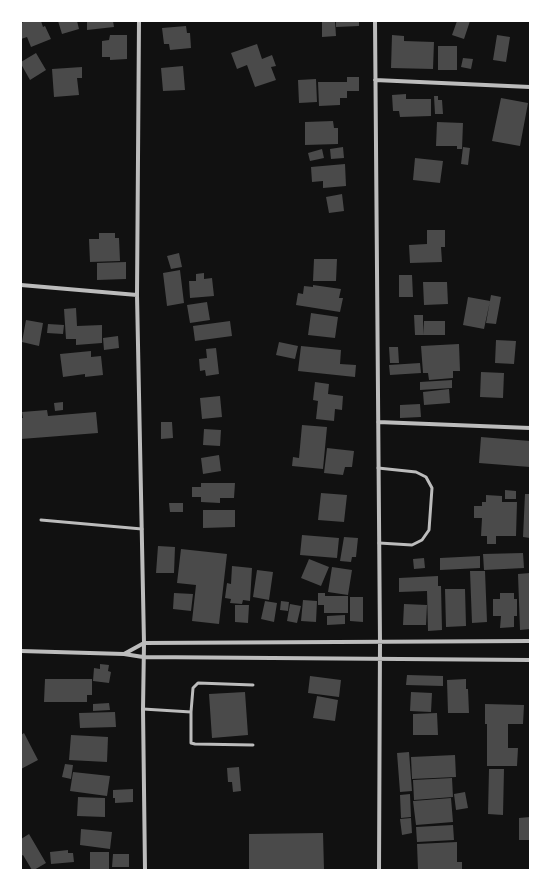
<!DOCTYPE html>
<style>
body{margin:0}
#map{position:relative;width:551px;height:891px;overflow:hidden;background:#111;font-family:"Fira Sans Condensed",sans-serif}
canvas{display:block}
.frame{position:absolute;inset:0;border:22px solid #fff;pointer-events:none}
</style>
<div id="map">
<canvas width="551" height="891"></canvas>
<div class="frame"></div>
</div>
<script>
const ctx = document.querySelector('canvas').getContext('2d');
ctx.lineJoin = 'round';
function fillPath(path, color) { ctx.fillStyle = color; ctx.fill(path, 'evenodd'); }
function strokePath(path, color, width, dash) { ctx.strokeStyle = color; ctx.lineWidth = width; ctx.lineCap = dash ? 'butt' : 'round'; ctx.setLineDash(dash || []); ctx.stroke(path); }
fillPath(new Path2D(`
 M26,21H41L43,27L45,26L51,39L31,47L27,37L21,39V23Z
 M58,21H77L79,29L62,34Z
 M87,21H113L114,27L87,30Z
 M322,21H335L336,36L322,37Z
 M336,21H359V26L336,27Z
 M457,21H470L464,39L452,35Z
 M186,26L187,33H190L191,48L170,50L169,44H164L162,28Z
 M110,35H127V59L110,60V57H102V41L109,40Z
 M392,35L404,36V41L434,42L433,69L391,68Z
 M497,35L510,37L506,62L493,60Z
 M257,44L262,59L272,55L276,66L271,67L276,80L255,87L247,65L237,69L231,53Z
 M438,46H457V70H438Z
 M36,53L46,70L30,80L21,64V62Z
 M463,58L473,59L471,69L461,67Z
 M183,66L185,90L163,91L161,68Z
 M82,67V78H77L79,95L54,97L52,69Z
 M347,77H359V91H347V98H340V105L319,106L318,82H347Z
 M316,79L317,102L299,103L298,80Z
 M406,94V99H431V116L400,117L399,111H393L392,95Z
 M434,96H438V100H442L443,114H435Z
 M501,98L528,103L520,146L492,141Z
 M333,121L334,128H338V144L305,145V122Z
 M437,122L463,123L462,149H457V146H436Z
 M343,147L344,158L331,159L330,149Z
 M463,147L470,148L468,165L461,164Z
 M322,149L324,158L310,161L308,153Z
 M415,158L443,161L440,183L413,180Z
 M345,164L346,186L323,188V181L312,182L311,167Z
 M342,194L344,211L329,213L326,197Z
 M427,230H445V247H441L442,262L410,263L409,245L427,244Z
 M99,233H115V238H119L120,261L90,262L89,239H99Z
 M179,253L182,267L171,269L167,256Z
 M314,259H337L336,281H313Z
 M126,262V279L97,280V263Z
 M180,270L184,303L167,306L163,273Z
 M204,273V279L212,278L214,296L190,298L189,281H196V274Z
 M399,275H412L413,297H399Z
 M423,282H447L448,304L424,305Z
 M313,285L341,289L339,298H343L340,312L296,305L298,293L303,294L304,286L313,287Z
 M491,295L501,297L496,324L486,323Z
 M468,297L490,301L484,329L463,325Z
 M207,302L210,320L190,323L187,305Z
 M76,308L77,326L102,325V343L76,345V339H66L64,309Z
 M311,313L338,317L335,338L308,335Z
 M414,315H423V335H415Z
 M26,320L43,323L39,346L22,342Z
 M230,321L232,336L195,341L193,326Z
 M424,321H445V335H423Z
 M48,324L64,325L63,334L47,333Z
 M118,336L119,348L104,350L103,338Z
 M496,340L516,341L514,364L495,363Z
 M279,342L298,346L295,359L276,355Z
 M459,344L460,371H453V378L429,380L428,373H423L421,346Z
 M301,346L341,350L340,364L356,365L355,377L298,371Z
 M389,347H398L399,363H390Z
 M216,348L219,374L206,376L205,370L200,371L199,359L207,358L206,349Z
 M91,351V357L101,356L103,375L85,377V374L63,377L60,354Z
 M420,363L421,373L390,375L389,365Z
 M481,372L504,373L503,398L480,397Z
 M452,380V388L420,390V382Z
 M315,382L329,384L328,394L343,396L342,410L335,409L334,421L316,419L318,401L313,400Z
 M449,389L450,403L424,405L423,392Z
 M220,396L222,417L202,419L200,398Z
 M63,402V410L55,411L54,403Z
 M420,404L421,417L400,418V405Z
 M47,410L48,416L96,412L98,433L21,439V418H23L22,412Z
 M161,422H172L173,438L161,439Z
 M302,425L327,427L323,469L292,466L293,457L299,458Z
 M204,429L221,430L220,446L203,445Z
 M481,437L530,441V467L479,463Z
 M327,448L354,451L352,467H345L343,475L324,473Z
 M219,455L221,471L203,474L201,458Z
 M201,483H235L234,498H220V503L201,502V497H192V487H201Z
 M505,490L516,491V499H505Z
 M321,493L347,495L344,522L318,520Z
 M525,494H530V538L523,537Z
 M486,495L502,496V502H517L516,536H496V544H487V536H481L482,518H474V506H482V502H486Z
 M169,503H183V512H170Z
 M203,510H235V527L203,528Z
 M302,535L339,538L337,558L300,555Z
 M344,537L358,538L356,557H352L351,562L340,561Z
 M158,546L175,547L174,573H156Z
 M181,549L227,554L219,624L192,621L196,585L177,583Z
 M523,553L524,568L484,570L483,554Z
 M480,556V568L440,570V558Z
 M424,558L425,568L414,569L413,559Z
 M309,559L329,567L321,586L301,578Z
 M232,566L252,568L250,601L243,600L242,604L230,603L231,599L225,598L227,583L231,584Z
 M332,567L352,570L348,595L328,592Z
 M257,570L273,572L269,600L253,597Z
 M470,571H485L487,622L472,623Z
 M530,573V629L520,630L518,574Z
 M438,576V586H441L442,630L428,631L427,591L399,592V578Z
 M445,589H465L466,626L446,627Z
 M174,593L193,594L191,611L173,609Z
 M318,593H325V596H348V613H324V605H318Z
 M500,593H514V599H517V616H514V627L500,628L501,616H493V599H500Z
 M350,597H363V622L350,621Z
 M303,600L317,601L316,622L301,621Z
 M265,601L277,603L274,622L261,619Z
 M281,601L289,602L288,611L280,610Z
 M290,604L301,606L297,623L287,621Z
 M404,604L427,605L426,625H403Z
 M235,605H249L248,623L235,622Z
 M345,615V624L327,625V616Z
 M100,664L109,665L108,671L111,672L109,683L93,681L94,668L100,669Z
 M407,675L443,676V686L406,685Z
 M310,676L341,680L339,697L308,693Z
 M45,679H92V695H87V702H44Z
 M466,679V689H468L469,713H448L447,680Z
 M245,692L248,735L212,738L209,694Z
 M411,692L432,693L431,712L410,711Z
 M317,696L338,700L335,721L313,718Z
 M109,703L110,710L93,711V704Z
 M485,704L524,705L523,724H508V748H518L517,766H487V724H485Z
 M115,712L116,727L80,728L79,713Z
 M437,713L438,735H413V714Z
 M24,733L38,760L21,769V735Z
 M71,735L108,737L107,762L69,760Z
 M409,752L412,791L400,792L397,753Z
 M455,755L456,777L412,779L411,757Z
 M65,764L73,765L71,779L62,777Z
 M239,767L241,791L233,792L232,782H228L227,768Z
 M489,769H504L503,815L488,814Z
 M73,772L110,776L107,796L70,791Z
 M452,778L453,797L414,800L413,780Z
 M133,789V802L115,803V798H113V790Z
 M465,792L468,808L456,810L454,794Z
 M410,794L411,817L401,818L400,795Z
 M78,797L105,798V817L77,816Z
 M451,798L453,822L416,825L413,801Z
 M530,817V840H519V818Z
 M411,818L412,833L402,835L400,819Z
 M453,825L454,840L417,842L416,827Z
 M81,829L112,832L110,849L80,845Z
 M323,833L324,870H249V834Z
 M29,834L46,863L34,870H32L23,855L21,856V839Z
 M457,842V862H462V870H418L417,844Z
 M68,850V853H73L74,862L51,864L50,852Z
 M90,852H109V870H90Z
 M113,854H129V867H112Z`), '#4a4a4a');
strokePath(new Path2D(`
 M378,468L416,472L426,477L432,488L429,530L422,540L412,545L379,543
 M41,520L142,529
 M143,709L191,712L193,688L198,683L253,685
 M191,712V743L195,744L253,745`), '#bcbcbc', 3);
strokePath(new Path2D(`
 M139,21L137,295L144,643L143,709L145,870
 M375,21L380,642L379,870
 M375,80L530,87
 M21,285L137,295
 M378,422L530,428
 M21,651L124,654L143,657L530,660
 M124,654L144,643L530,641`), '#bcbcbc', 4);
</script>
